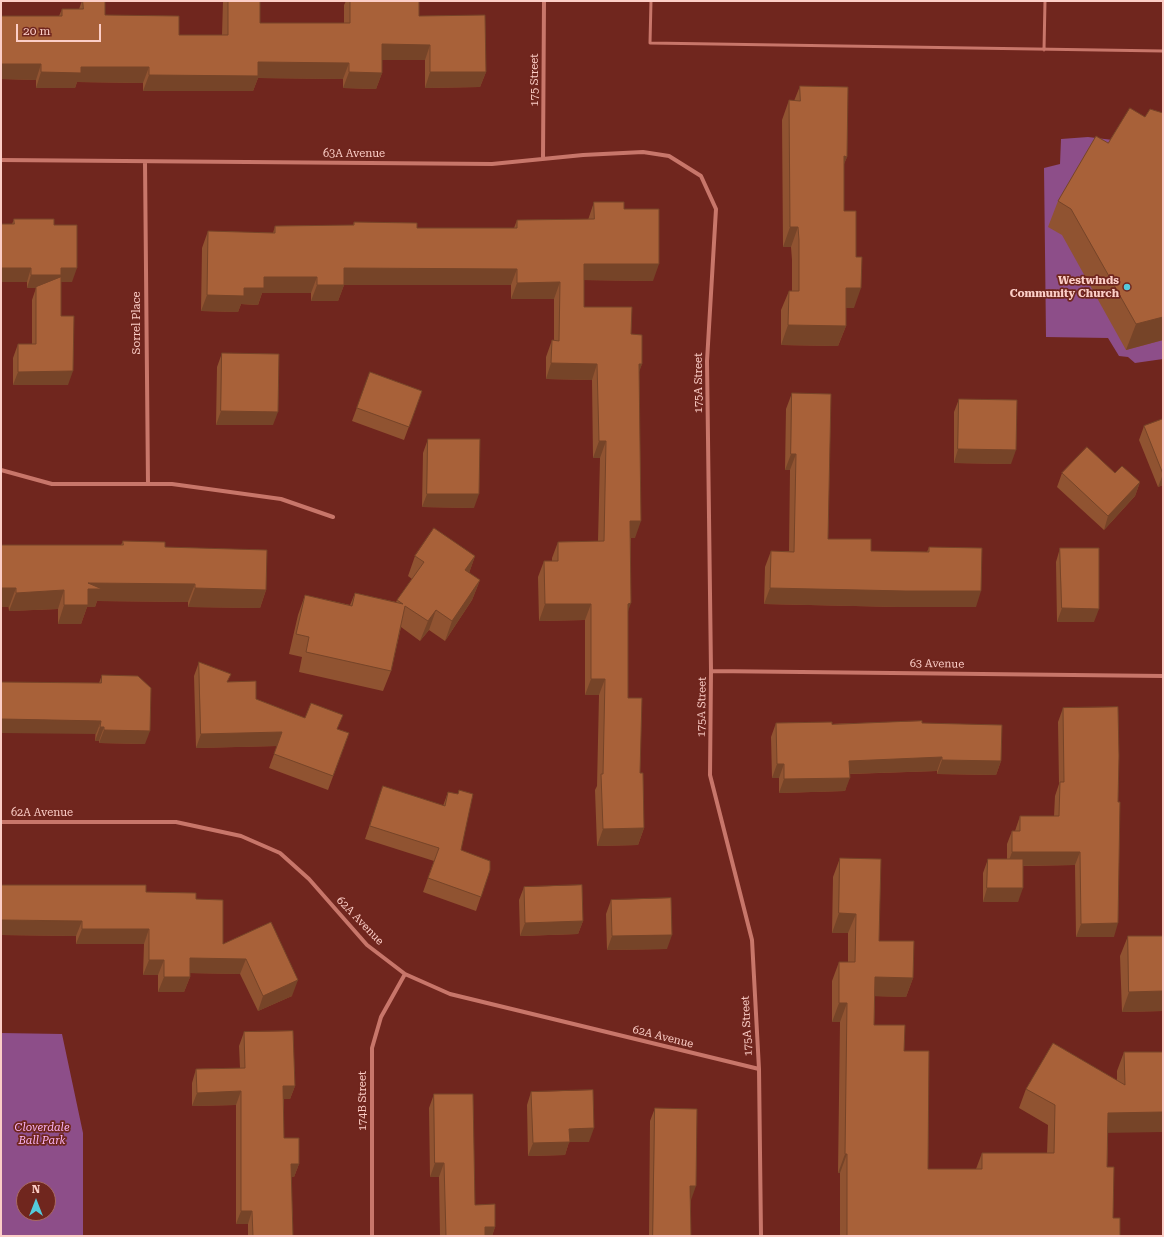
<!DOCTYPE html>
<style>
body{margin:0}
#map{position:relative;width:1164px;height:1237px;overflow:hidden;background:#70261e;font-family:"Roboto Serif",serif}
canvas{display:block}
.frame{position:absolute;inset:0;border:2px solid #fccec7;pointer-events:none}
.north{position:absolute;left:16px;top:1181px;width:40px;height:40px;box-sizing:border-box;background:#70261e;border:1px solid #a86962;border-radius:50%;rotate:0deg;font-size:11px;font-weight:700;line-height:16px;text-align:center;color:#fccec7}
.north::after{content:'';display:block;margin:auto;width:14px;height:18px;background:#54cadc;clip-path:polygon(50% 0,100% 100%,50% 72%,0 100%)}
.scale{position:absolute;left:16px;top:24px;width:85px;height:18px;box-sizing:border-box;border:2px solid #fccec7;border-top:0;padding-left:5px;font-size:12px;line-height:14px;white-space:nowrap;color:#fccec7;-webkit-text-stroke:3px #70261e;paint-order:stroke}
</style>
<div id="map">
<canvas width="1164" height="1237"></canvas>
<div class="frame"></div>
<div class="north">N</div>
<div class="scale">20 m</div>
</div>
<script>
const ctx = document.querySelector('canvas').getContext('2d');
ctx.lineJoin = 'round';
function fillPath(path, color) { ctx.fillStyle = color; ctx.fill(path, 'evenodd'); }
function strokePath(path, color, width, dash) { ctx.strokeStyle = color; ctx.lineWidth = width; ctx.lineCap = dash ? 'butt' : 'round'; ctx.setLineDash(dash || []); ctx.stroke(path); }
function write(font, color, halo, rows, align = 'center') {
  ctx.font = font + ' "Roboto Serif",serif'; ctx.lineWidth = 3.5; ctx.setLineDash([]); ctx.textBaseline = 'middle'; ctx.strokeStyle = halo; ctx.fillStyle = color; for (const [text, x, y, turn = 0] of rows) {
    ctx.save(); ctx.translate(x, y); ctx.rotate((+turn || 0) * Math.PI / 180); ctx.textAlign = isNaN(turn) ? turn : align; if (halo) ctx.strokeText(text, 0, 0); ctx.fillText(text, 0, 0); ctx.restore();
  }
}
fillPath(new Path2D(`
 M1088,137L1113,140L1163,139V359L1135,363L1128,357L1119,356L1108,338L1046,337L1044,168L1060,164L1061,139Z
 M1,1033L62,1034L83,1133V1236H1ZM24,1189H48V1213H24Z`), '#8d4e89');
strokePath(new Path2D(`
 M651,1L650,43L1163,51
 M1044,50L1045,1`), '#c8766a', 3);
strokePath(new Path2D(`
 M543,158L544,1
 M1,160L492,164L583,155L643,152L669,156L701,176L716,209L707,361L711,671L710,775L752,940L759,1069L761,1236
 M145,162L148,484
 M1,470L52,484H172L281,499L333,517
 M711,671L1163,676
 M1,822H176L241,836L280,853L309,879L367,945L405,974L450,994L759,1069
 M372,1236V1048L381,1017L405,974`), '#c8766a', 4);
fillPath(new Path2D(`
 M82,1H105V15L179,35H222L223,1H260V23H344V5L346,1H419V16L486,72L480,87L425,88V60H382V73L376,89L343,88V79L258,78L253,91H143V83L77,82L75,88H36V80L1,79L59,16L62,9H79Z
 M800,86L847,157L844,164V211L854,308H846V326L838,346L781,345V310L789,291H792V260L791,247H783L782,120L789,100L794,101Z
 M1163,113V340L1126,350L1062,235L1048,227L1058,201L1108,143L1145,117Z
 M594,202L624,209L653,281L584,280V307L631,334L642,364L639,371L635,538H631L628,613V698L640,773L644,828L638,845L597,846L595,790L597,786L599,695H585V620L539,621L538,577L544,561H552V558L558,542L598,541L600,458H593L592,380L546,379V357L552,340H554V299H511V285H344L338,301H311V293H262L258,305L241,304L238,312L201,311L202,248L208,231L273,233L275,226L353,225L354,222L417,228H514L517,220H588Z
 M14,219L54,225L72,282H61V316L68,385H13V358L18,344H32V300L36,288H27V282H1L12,224Z
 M222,353L273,425H216L217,367Z
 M370,372L422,391L404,440L352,421Z
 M792,393L828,539L871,551L927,552L929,547L976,607H899L764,604L765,567L771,551H789L790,470H785L786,409Z
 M959,399L1011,464L954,463V412Z
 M1163,419V485L1158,487L1139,440L1144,426Z
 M428,439L474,508L422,507L423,453Z
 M1062,473L1140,482L1135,496L1104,530L1057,487Z
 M123,541L165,547L266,590L260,608L188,607V602L97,601L95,607H87L81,624H58V609L9,611L1,545H121Z
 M1060,548L1094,622H1057L1056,562Z
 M415,556H475L469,573L480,580L472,600L445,641L429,630L420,641L401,627L391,671L383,691L299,672L302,657L289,654L298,615L305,595L350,605L355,593L396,602L397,600L412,579L408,576Z
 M199,662L228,682L256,699L305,718L349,733L328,790L269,768L277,746L196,748L194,676Z
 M102,675L145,744L99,743V741H95L99,683Z
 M1063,708L1114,937H1076L1075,865L1023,866L1018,902H983V873L988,859H1007V844L1012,831H1015L1020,816H1054L1055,796L1059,784L1058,722Z
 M776,723L832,724L922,723L1001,761L996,775L937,774V771L850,774L845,791L779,793V778H772L771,737Z
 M383,786L443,806L448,792L461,850L490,870L476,911L423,892L434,861L365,839Z
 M840,858L879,941L913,978L906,997L875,996L874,1025L904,1051L928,1169H976L982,1153H1047L1048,1125L1019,1108L1026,1089L1117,1080V1071L1124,1052H1163V1132H1108L1107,1167L1113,1218L1120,1236H840V1173H838L840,1022H832V981L839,962H848V933H832L833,877Z
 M1,885L146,892L196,899L223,944L271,922L292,996L258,1011L240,974L190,973V977L184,992H158V975H143L144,944H76V936L1,935Z
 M524,887L583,921L578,934L520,936L519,900Z
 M611,900L667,949L607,950L606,914Z
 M1128,936H1163V1011L1122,1012L1120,956Z
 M244,1032L295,1086L290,1099H284V1138L299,1164L294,1177H291L293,1236H248V1224H236V1105L192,1106V1083L196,1069L240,1068L239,1046Z
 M531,1092L589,1142H569L565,1155L528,1156L527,1105Z
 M434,1094L475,1205L495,1227L492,1236H440L439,1177H430L429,1108Z
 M655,1108L691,1200V1236H649L650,1121Z`), '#905331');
fillPath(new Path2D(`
 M382,44L430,45L425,60H376Z
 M258,62L349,63L343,79L258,78L253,91H143L149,75Z
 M1,64H41L36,80L1,79Z
 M81,67H149L143,83L77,82L75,88H36L41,72Z
 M349,72L382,73L376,89L343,88Z
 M430,72H486L480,87L425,88Z
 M844,156L847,157L839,176Z
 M790,227H798L791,247H783Z
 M584,264H659L653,281L578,280Z
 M1,268H31L27,282H1Z
 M61,268H77L72,282H58L36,287V288H27L31,275Z
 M344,268L517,269L511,285H344L338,301H311L317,285Z
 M264,277H317L311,293H262L258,305L241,304L238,312L201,311L207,295L244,288Z
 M560,282L554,299H511L517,283Z
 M846,288H861L854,308H839Z
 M1163,317V340L1126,350L1136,324Z
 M788,325L846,326L838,346L781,345Z
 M551,363L597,364L592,380L546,379Z
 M639,364H642L636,381Z
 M73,371L68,385H13L18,372Z
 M221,411L278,412L273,425H216Z
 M599,441H606L600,458H593Z
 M958,449L1016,450L1011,464L954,463Z
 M791,454H796L790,470H785Z
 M1163,474V485L1158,487Z
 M1140,482L1135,496L1104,530L1108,516Z
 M427,494H479L474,508L422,507Z
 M630,521H641L635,538H625Z
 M475,556L468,576L465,570Z
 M480,580L472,600L445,641L452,621Z
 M88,583L195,584L188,602L97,601L95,607H87L81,624H58L64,605Z
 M1,588H16L9,607H1Z
 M195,588L266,590L260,608L188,607Z
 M770,588L981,591L976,607H899L764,604Z
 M64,590L58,609L9,611L16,593Z
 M631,603L625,620L628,604Z
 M545,604H591L585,620L539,621Z
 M1062,608L1099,609L1094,622H1057Z
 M436,610L429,630L420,641L428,621Z
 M591,679H605L599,695H585Z
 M2,719L101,721L96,734L1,733V722Z
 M100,727H104L99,741H95Z
 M104,730L150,731L145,744L99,743Z
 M282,732L277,746L196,748L201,734Z
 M942,757L937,771L844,774L849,761Z
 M942,760L1001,761L996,775L937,774Z
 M777,764H784L779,778H772Z
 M850,778L845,791L779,793L784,779Z
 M644,828L638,845L597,846L603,829Z
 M1012,852H1080L1075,865L1007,866Z
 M987,888H1023L1018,902H983Z
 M839,913L856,914L848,933H832Z
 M1,920L82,921L76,936L1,935Z
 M583,921L578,934L520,936L525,923Z
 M1118,923L1114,937H1076L1081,924Z
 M82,929H149L144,944H76Z
 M672,935L667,949L607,950L612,936Z
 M190,958L246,959L240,974L185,973Z
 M149,960H164L158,975H143Z
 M164,977H190L184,992H158Z
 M875,977L913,978L906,997L868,996Z
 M298,980L292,996L258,1011L263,996Z
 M1163,991V1011L1122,1012L1129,992Z
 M839,1003H847L840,1022H832Z
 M283,1086H295L290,1099H279Z
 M241,1091L236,1105L192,1106L197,1093Z
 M1163,1112V1132L1101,1133L1108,1113Z
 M594,1128L589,1142H569L565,1155L528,1156L533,1143L569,1129Z
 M845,1154H847L840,1173H838Z
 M435,1163H444L439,1177H430Z
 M291,1164H299L294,1177H286Z
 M690,1186H696L691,1200Z
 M241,1211H252L248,1224H236Z
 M485,1227H495L492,1236H482Z`), '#764428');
const building = new Path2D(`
 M83,1H105V15L179,16V35H228V1H260V23H350V1H419V16L485,15L486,72H430V45L382,44V73L349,72V63L258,62V76L149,75V67H81V73L41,72V64H1V16H62V9H83Z
 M800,86L848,87L847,157L844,156V211H856V257H862L861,288H846V326L788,325L789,291H799V240L798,227H790L789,100L800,101Z
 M1130,108L1145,117L1150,109L1163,113V317L1136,324L1071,209L1058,201L1096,136L1108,143Z
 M594,202H624V209H659V264H584V307H632L631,334L642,335V364H639L641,521H630L631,603L628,604V698H642L640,773H643L644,828L603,829L601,774H603L605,679H591V604H545L544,561H558V542L604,541L606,441H599L597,364L551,363L552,340L559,341L560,282L517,283V269L344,268V285H317V277H264V288H244V296L207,295L208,231L275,233V226L354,225V222L417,223V228H517V220L594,219Z
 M14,219H54V225H77V268H61V275H31V268H1V224H14Z
 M61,277V316H74L73,371L18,372V344H36V287Z
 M222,353L279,354L278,412L221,411Z
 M370,372L422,391L409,427L357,408Z
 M792,393L831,394L828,539H871V551L929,552V547L982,548L981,591H905L770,588L771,551L794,552L796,454H791Z
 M959,399L1017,400L1016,450L958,449Z
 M1163,419V474L1144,426Z
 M428,439H480L479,494H427Z
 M1087,447L1115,473L1122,466L1140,482L1108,516L1062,473Z
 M434,528L475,556L465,570L480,580L452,621L436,610L428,621L405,606L391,671L306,652L309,637L296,634L305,595L352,606L355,593L403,604L397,600L424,562L415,556Z
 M123,541L165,542V547L267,550L266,590L195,588V584L88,583L102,589H88V605H64V590L16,593V588H1V545H123Z
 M1060,548H1099V609L1062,608Z
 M199,662L231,674L227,682L256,681V699L305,718L311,703L343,715L337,729L349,733L333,776L274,754L282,732L201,734Z
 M102,675L138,676L151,688L150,731L104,730V727H100L101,721L2,719V729H1V682L101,683Z
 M1118,707L1119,756L1118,802H1120L1118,923L1081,924L1080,852H1012V831H1020V816H1059L1060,782H1064L1063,708Z
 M922,721V723L1002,725L1001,761L942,760V757L849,761L850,778L784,779V764H777L776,723L832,722V724Z
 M383,786L445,806L448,792L458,794L459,790L473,794L461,850L490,861V870L481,897L428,878L439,848L370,826Z
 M840,858L881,859L879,941H914L913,978L875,977L874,1025H905L904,1051H929L928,1169H982V1153H1054L1055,1105L1026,1089L1053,1043L1125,1085L1124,1052H1163V1112L1108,1113L1107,1167H1114L1113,1218H1120V1236H847V1154H845L847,1003H839V962H855L856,914L839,913Z
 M988,859H1023V888H987Z
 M1,885H146V892L196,893V899L223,900V944L271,922L298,980L263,996L246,959L190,958V977H164V960H149V929H82V921L1,920Z
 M582,885L583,921L525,923L524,887Z
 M671,898L672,935L612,936L611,900Z
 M1128,936H1163V991L1129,992Z
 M293,1031L295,1086H283L284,1138H299V1164H291L293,1236H253L252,1211H241V1091L197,1093L196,1069L245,1068L244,1032Z
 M593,1090L594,1128L569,1129L570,1142L533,1143L531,1092Z
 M434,1094H473L475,1205L495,1204V1227H485V1236H446L444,1163H435Z
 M655,1108L697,1109L696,1186H690L691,1236H653Z`);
fillPath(building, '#a86139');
strokePath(building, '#764428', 1);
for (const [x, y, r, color] of [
 [1127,287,4,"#54cadc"]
]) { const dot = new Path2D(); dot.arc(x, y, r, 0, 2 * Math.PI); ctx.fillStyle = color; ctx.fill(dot); strokePath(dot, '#70261e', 1.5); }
write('11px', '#fccec7', '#70261e', [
 ["175 Street",535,80,-90],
 ["63A Avenue",354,154],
 ["Sorrel Place",137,323,-90],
 ["175A Street",699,383,-90],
 ["63 Avenue",937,664,1],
 ["175A Street",702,707,-89],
 ["62A Avenue",42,813],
 ["62A Avenue",360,921,46],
 ["175A Street",747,1026,-93],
 ["62A Avenue",663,1037,14],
 ["174B Street",363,1101,-90]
]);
write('bold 11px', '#fccec7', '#70261e', [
 ["Westwinds",1119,281],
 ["Community Church",1119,294]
], 'right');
write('italic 11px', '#fcb4f6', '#70261e', [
 ["Cloverdale",42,1128],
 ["Ball Park",42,1141]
]);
</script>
